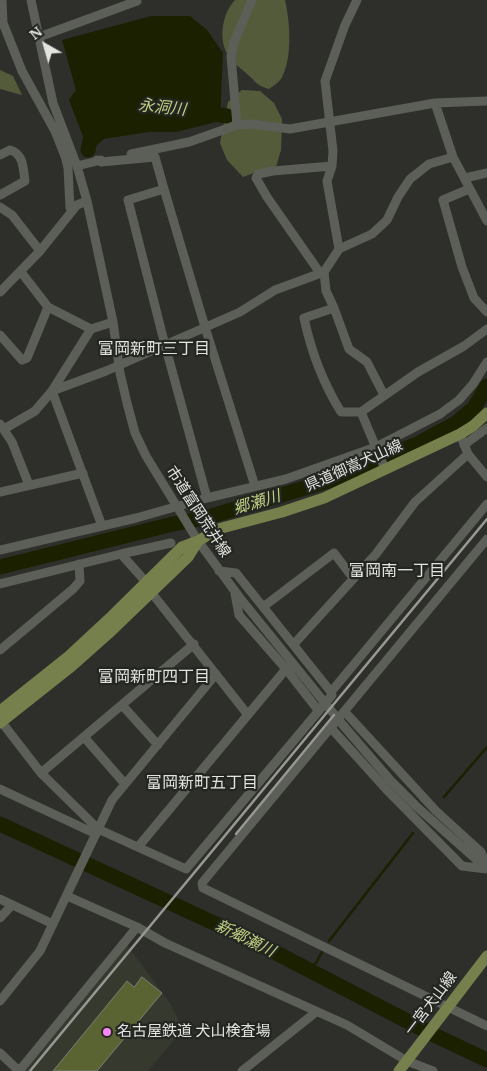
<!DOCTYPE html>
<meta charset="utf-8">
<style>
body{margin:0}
#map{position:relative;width:487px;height:1071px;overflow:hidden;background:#2e2f2a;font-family:Merriweather,serif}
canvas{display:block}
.north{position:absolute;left:20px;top:20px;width:50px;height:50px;-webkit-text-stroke:4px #242621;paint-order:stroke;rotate:322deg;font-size:14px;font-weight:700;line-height:20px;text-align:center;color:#e3e4e1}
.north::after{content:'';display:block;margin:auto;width:18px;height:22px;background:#e3e4e1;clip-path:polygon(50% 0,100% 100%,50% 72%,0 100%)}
</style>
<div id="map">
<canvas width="487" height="1071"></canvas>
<div class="north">N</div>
</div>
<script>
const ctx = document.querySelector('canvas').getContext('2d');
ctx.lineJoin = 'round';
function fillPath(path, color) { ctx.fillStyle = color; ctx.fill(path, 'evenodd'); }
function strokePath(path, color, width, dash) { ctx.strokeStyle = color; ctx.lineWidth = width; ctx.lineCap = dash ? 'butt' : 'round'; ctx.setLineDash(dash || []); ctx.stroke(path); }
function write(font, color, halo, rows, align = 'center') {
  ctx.font = font + ' Merriweather,"Noto Sans JP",serif'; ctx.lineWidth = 4.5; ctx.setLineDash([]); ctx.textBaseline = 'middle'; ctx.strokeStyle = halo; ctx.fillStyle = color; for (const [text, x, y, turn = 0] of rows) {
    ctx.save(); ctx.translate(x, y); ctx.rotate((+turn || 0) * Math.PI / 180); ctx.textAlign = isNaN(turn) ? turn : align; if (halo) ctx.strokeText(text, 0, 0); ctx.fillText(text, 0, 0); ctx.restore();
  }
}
fillPath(new Path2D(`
 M127,945L170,1003L183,1029L148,1071H19Z`), '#36392e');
fillPath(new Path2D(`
 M235,0H285C290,22 293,58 281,79C278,83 273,86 269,89C255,85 257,82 247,74C242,69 234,64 230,58C217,41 222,14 235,0Z
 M0,70L13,76L22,95L0,89Z
 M242,90L260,91L274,103L282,119L281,150L276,167L261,170L243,177L227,160L220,143L228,102Z`), '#545b3b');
fillPath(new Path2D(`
 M151,16H190L207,30L223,53L220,121L176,132H149L90,141L84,139L69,100L76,90L62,40Z`), '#1a2000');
strokePath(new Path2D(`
 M444,797L487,747
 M329,941L413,833
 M306,969L316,963L322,952`), '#1a2000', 2.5);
strokePath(new Path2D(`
 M201,112L227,116
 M88,150L90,141L104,129
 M0,567L173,524L205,518L328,481L417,444L456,423L474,408L487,386
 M0,824L257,943L432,1034L487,1060`), '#1a2000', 15);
const building = new Path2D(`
 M142,977L162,993L97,1071H53L127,981L134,987Z`);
fillPath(building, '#5a6433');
strokePath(building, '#7a7c76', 1);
strokePath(new Path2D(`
 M2,0L3,23L22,71L55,131L65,156L68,168L70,208L73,210
 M31,0L53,103L77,166L87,201L113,322L120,373L127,403L135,433L146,456L198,541L240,598L342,724L390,780L417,807L487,869
 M39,37L137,1
 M435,103L453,157L487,221
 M237,125L231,56L234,42L252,0
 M131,154L189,142L237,125L252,124L290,129L435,103L487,101
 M0,155L10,150C24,154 23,169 25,181L0,195
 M97,160L101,162L155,157L164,189L128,200L165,345L207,498
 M77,166L101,160
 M465,178L487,173
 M164,189L205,327L255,486
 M469,189L443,200L462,267L474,298L487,312
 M0,207L12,215L40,251
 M339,249L327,181L332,166L333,151L325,81L345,25L357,0
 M21,272L48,307L91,329L113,322
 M320,273L267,197L256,178L258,174L273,171L332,166
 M0,292L40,251L77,205L87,201
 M334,308L304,318C311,351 323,383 341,412H361L418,372L464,346L487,329
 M0,335L22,360L27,358L48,307
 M384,395L367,362L349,349L334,308L326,291L324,272L339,249L372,234L387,220L398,197L410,179L429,164L453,157
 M361,412L385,469
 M0,424L12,442L29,485
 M4,429L35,411L52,391L91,329
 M460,434L468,454L487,477
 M464,445L487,428
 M0,492L83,473
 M102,526L52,391L106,371L240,312L275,290L324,272
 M487,539L202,883L203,888L487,1026
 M0,550L136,518L207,498L286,479L376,447L440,414L459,400L473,384L487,362
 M121,554L171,543
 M219,571L236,573L331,692
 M0,584L121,554L146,582
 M151,592L248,715
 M235,594L239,615L286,669L318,710
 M263,607L334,553L350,574
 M294,644L376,554L415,502L468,454
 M0,650L73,589L80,581L79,564
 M122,705L158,745
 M345,712L436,811L481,852L487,868
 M0,720L41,773L98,829L186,869L332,695L331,692L487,504
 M331,728L386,789L462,866L487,869
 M84,737L125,784
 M41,773L194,644
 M0,789L96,834
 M138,847L286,669
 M67,896L137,927L165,943L347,1025L407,1061L433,1071
 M0,899L53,924
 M0,918L12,905
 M0,1001L40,951L112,800L216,674
 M0,1053L19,1071
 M19,1071L137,927
 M242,1071L316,1012`), '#5c5e58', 9);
strokePath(new Path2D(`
 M0,711L69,656L112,616L182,547L198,541L218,529L282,512L324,498L460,434L473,426L487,413
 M0,723L72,666L108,634L188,557L198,541
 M399,1071L487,956`), '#75804c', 11);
strokePath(new Path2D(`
 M236,834L334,715
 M30,1071L487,519`), '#979894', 2.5);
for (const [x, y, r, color] of [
 [107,1032,5,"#f589ef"]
]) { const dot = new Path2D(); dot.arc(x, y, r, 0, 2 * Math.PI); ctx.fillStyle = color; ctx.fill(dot); strokePath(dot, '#242621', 2); }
write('15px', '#e3e4e1', '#242621', [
 ["県道御嵩犬山線",354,466,-24],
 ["市道富岡荒井線",198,512,57],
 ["一宮犬山線",431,1004,-53]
]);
write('15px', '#e3e4e1', '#242621', [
 ["名古屋鉄道 犬山検査場",117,1032]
], 'left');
write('italic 16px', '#bfd083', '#242621', [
 ["永洞川",162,108,6],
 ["郷瀬川",257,503,-17],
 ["新郷瀬川",245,939,26]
]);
write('16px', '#e1e3dd', '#242621', [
 ["富岡新町三丁目",154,349],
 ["富岡南一丁目",397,571],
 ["富岡新町四丁目",154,677],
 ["富岡新町五丁目",202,783]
]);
</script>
